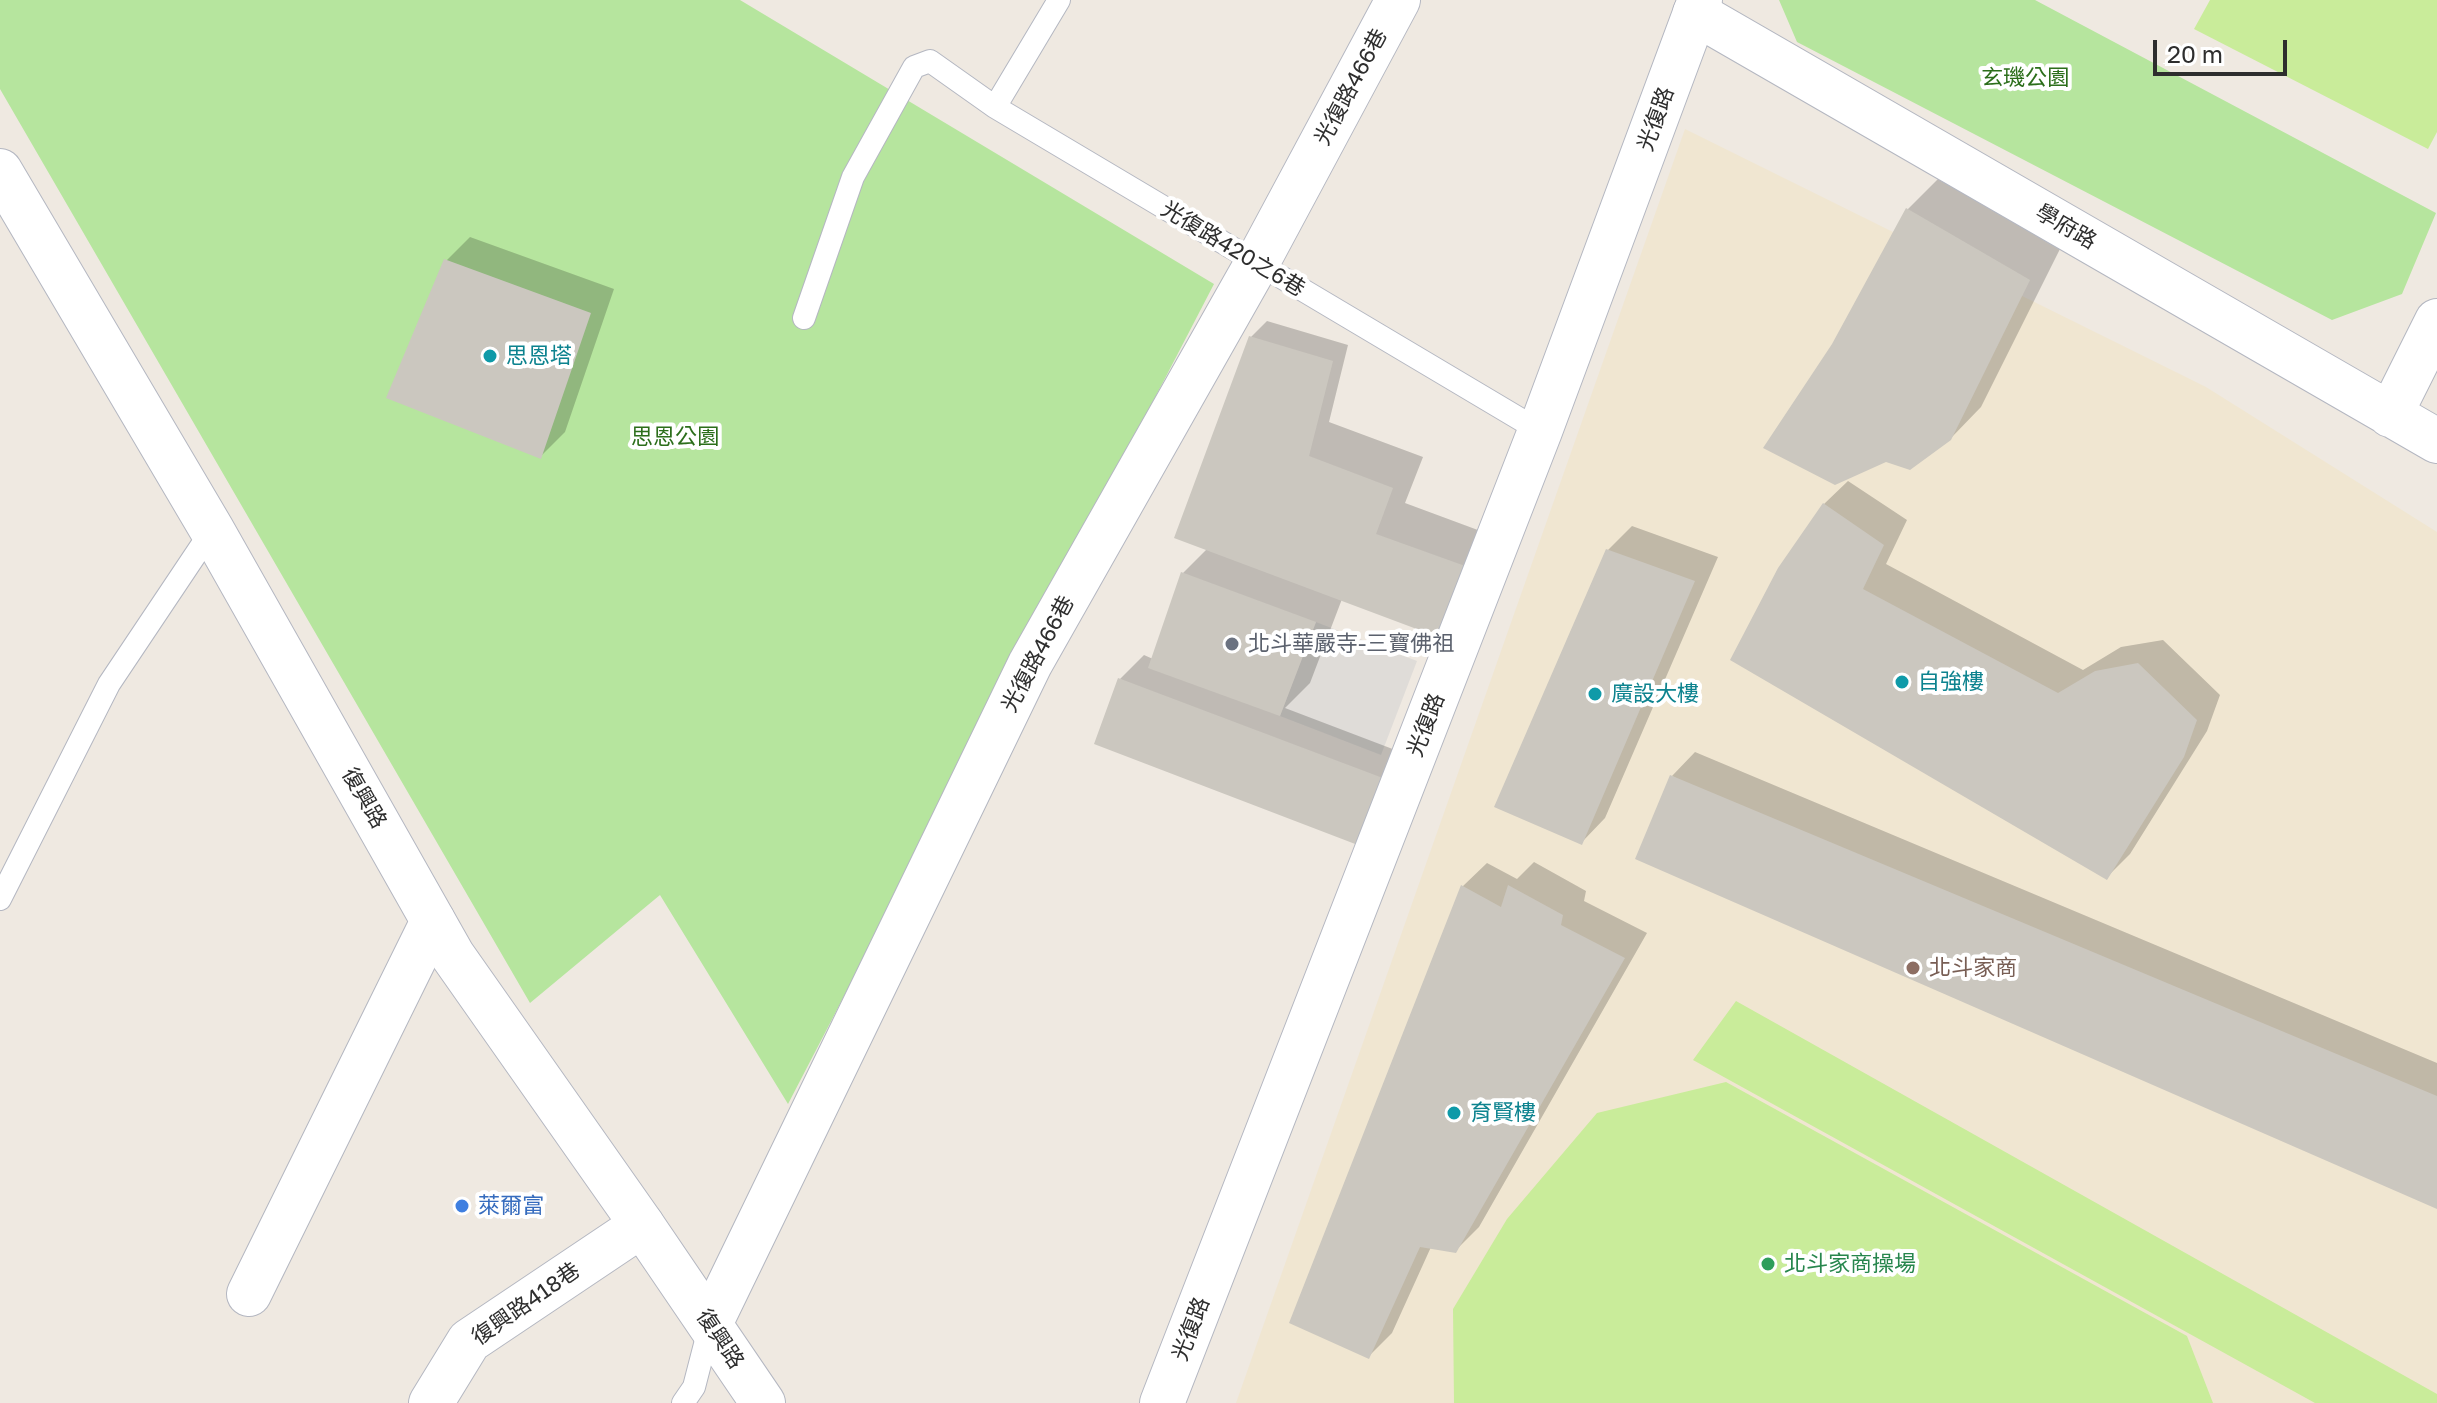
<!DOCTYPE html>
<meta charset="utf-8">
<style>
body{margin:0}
#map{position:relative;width:2437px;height:1403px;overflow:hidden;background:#efe9e1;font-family:"Golos Text",sans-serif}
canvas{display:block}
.scale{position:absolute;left:2153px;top:40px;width:134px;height:36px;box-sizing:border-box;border:4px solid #2e2e2e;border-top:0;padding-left:10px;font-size:24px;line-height:28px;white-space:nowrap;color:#2e2e2e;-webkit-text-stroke:6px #fff;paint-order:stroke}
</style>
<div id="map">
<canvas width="2437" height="1403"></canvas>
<div class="scale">20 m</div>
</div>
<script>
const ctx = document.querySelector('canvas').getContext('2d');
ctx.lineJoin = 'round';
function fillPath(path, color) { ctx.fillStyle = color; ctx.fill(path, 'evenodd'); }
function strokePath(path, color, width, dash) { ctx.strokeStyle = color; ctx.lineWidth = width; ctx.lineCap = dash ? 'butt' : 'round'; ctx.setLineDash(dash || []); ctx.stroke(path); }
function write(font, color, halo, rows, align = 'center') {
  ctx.font = font + ' "Golos Text","Noto Sans TC",sans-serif'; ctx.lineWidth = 8; ctx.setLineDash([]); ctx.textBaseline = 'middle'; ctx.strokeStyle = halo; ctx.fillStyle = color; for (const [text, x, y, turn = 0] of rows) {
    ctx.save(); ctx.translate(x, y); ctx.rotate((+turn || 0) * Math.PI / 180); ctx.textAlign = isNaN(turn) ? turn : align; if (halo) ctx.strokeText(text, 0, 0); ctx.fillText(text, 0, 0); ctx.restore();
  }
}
fillPath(new Path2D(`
 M1685,129L2206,387L2437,532V1403H1236Z`), '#f0e6d1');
fillPath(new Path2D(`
 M0,0H740L1214,284L788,1104L660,895L530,1003L0,89Z
 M1779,0H2035L2436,213L2402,294L2332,320L1797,42Z`), '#b6e59e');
fillPath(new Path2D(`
 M2210,0H2437V132L2428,149L2194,29Z
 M1736,1001L2437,1394V1403H2315L1693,1060Z
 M1726,1082L2187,1336L2213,1403H1454L1453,1309L1507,1219L1597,1113Z`), '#c9ec9a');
fillPath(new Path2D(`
 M1316,622L1417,661L1381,755L1280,716Z`), '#dfdcd8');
fillPath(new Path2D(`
 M1938,179L2060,249L1981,407L1950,439L1833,345L1908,209Z
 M470,237L614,289L565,432L541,456L446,261Z
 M1267,321L1348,345L1329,422L1423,457L1405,503L1494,536L1468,604L1342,599L1310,683L1285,708L1411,756L1387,820L1120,679L1144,655L1153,659L1183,573L1207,549L1251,337Z
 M1848,481L1907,520L1886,564L2083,670L2121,647L2163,640L2220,695L2207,731L2130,854L2106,878L1733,659L1824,504Z
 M1632,526L1718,557L1605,818L1582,842L1608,550Z
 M1695,752L2437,1063V1206L1672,776Z
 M1534,862L1586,891L1584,901L1647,933L1479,1227L1455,1251L1431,1247L1392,1333L1369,1356L1463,886L1487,863L1517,879Z`), '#0003');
fillPath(new Path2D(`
 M1906,208L2030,280L1951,440L1910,470L1886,462L1835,485L1763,448L1832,344Z
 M444,259L591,313L541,459L386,398Z
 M1249,336L1333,361L1309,456L1393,488L1376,534L1465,566L1438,637L1174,538Z
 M1823,503L1884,545L1863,589L2058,693L2095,671L2138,663L2197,720L2184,757L2107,880L1730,660L1778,568Z
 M1606,549L1695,581L1582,845L1494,807Z
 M1181,572L1316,622L1280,716L1148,668Z
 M1118,678L1388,780L1363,847L1094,744Z
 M1670,775L2437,1096V1209L1635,859Z
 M1461,885L1501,907L1508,885L1563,915L1561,925L1625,958L1456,1253L1420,1247L1369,1359L1289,1323Z`), '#cbc7bf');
const lane = new Path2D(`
 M995,107L1059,0
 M804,318L853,177L914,67L930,61L995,107L1540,431
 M0,899L109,684L212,530
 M683,1403L694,1387L710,1325`);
const street = new Path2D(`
 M1695,13L2437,441
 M2390,415L2437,321
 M249,1294L433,921
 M710,1324L1030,664L1257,263L1398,0
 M431,1403L469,1341L642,1225`);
const secondary = new Path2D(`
 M0,171L212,530L453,956L642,1225L763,1403
 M1162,1403L1540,431L1700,0`);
strokePath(lane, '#b4b7c1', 24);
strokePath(street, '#b4b7c1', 46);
strokePath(secondary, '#b4b7c1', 46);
strokePath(lane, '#fff', 22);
strokePath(street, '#fff', 44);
strokePath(secondary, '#fff', 44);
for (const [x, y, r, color] of [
 [490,356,8,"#0f9aa8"],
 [1232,644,8,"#6b7280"],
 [1902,682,8,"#0f9aa8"],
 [1595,694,8,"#0f9aa8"],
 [1913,968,8,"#8d6e63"],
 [1454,1113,8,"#0f9aa8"],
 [462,1206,8,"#3f7fe0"],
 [1768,1264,8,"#2e9e5b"]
]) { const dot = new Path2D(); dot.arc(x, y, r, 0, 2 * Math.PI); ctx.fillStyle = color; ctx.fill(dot); strokePath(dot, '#fff', 3); }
write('22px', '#2c6e1b', '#fff', [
 ["玄璣公園",2025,78],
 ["思恩公園",675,437]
]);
write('22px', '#2e2e2e', '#fff', [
 ["光復路466巷",1351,87,-62],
 ["光復路",1656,119,-70],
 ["學府路",2066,227,30],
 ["光復路420之6巷",1233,249,31],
 ["光復路466巷",1038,654,-62],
 ["光復路",1426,725,-69],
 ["復興路",364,798,60],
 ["復興路418巷",526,1304,-35],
 ["光復路",1191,1329,-69],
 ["復興路",720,1339,56]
]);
write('22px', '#0d838f', '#fff', [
 ["思恩塔",506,356],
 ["自強樓",1918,682],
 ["廣設大樓",1611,694],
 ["育賢樓",1470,1113]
], 'left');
write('22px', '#5b616d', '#fff', [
 ["北斗華嚴寺-三寶佛祖",1248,644]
], 'left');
write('22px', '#785e54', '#fff', [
 ["北斗家商",1929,968]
], 'left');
write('22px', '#366cbe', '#fff', [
 ["萊爾富",478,1206]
], 'left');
write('22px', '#27864d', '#fff', [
 ["北斗家商操場",1784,1264]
], 'left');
</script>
